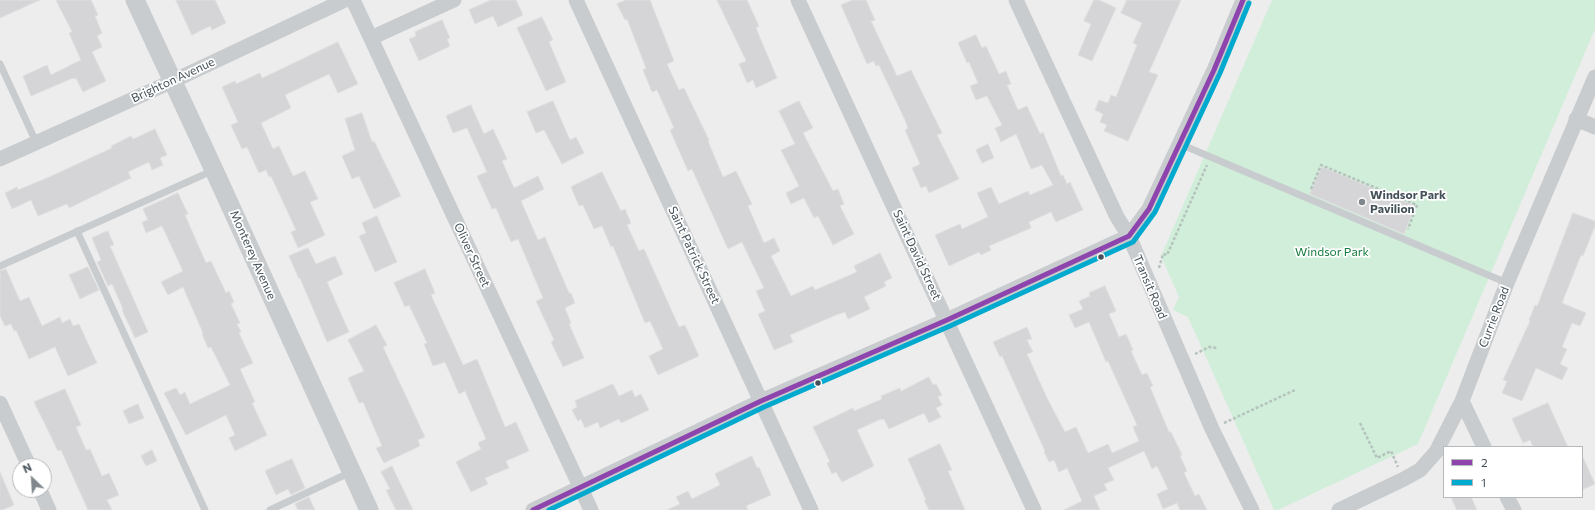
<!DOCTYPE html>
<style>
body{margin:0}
#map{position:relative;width:1595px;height:510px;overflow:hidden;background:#eeeded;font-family:Commissioner,sans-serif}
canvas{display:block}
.legend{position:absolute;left:1443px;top:446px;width:140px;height:52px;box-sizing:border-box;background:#fff;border:1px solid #b4b9bd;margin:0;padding:5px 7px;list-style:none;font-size:12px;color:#445159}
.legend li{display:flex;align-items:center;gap:8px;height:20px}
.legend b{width:20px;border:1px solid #b4b9bd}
.north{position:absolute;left:12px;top:458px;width:40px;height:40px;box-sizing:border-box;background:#fff;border:1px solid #b4b9bd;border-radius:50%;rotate:335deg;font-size:11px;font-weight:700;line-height:16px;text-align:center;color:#445159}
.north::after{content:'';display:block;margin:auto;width:14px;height:18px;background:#80888d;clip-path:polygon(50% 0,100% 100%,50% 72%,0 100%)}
</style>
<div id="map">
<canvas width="1595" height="510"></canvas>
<ul class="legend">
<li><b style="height:5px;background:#8e44ad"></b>2</li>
<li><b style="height:5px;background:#00a9ce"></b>1</li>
</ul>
<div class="north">N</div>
</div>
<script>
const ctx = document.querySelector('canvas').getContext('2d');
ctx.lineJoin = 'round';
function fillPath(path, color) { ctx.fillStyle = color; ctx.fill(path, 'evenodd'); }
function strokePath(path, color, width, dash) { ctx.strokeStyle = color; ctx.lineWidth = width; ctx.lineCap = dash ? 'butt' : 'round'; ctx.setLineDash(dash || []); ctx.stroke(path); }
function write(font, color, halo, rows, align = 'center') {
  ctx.font = font + ' Commissioner,sans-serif'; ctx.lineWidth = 3.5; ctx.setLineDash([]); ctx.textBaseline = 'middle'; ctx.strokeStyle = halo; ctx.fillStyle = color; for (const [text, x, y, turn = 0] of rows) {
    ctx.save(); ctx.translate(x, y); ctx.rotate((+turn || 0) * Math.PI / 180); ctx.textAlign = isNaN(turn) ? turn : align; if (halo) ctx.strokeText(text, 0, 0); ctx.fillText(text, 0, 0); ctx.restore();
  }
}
fillPath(new Path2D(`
 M1272,0H1595V29L1418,444L1278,510H1274L1188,317L1173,310L1179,297L1161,256Z`), '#d0eed9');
const building = new Path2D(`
 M0,0H40L0,18Z
 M56,0H91L98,15L95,16L102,33L97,36L102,47L92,52L106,81L83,92L76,78L74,79L73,78L31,96L23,76L47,65L51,75L81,60L69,33L72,32Z
 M176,0H215L226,23L212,30L210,26L192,35Z
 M491,0H516L523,15L498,27L493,16L475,24L469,10Z
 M626,0H650L674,61L667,64L679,90L684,88L709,140L708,141L723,177L736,171L752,204L748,206L764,243L774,238L780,251L771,256L791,296L813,286L815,290L857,272L854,266L880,253L892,278L884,282L886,286L864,297L870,309L848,319L845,312L836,315L790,335L793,342L774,350L758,314L765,311L756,291L764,288L742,242L728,249L692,169L688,171L670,130L674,128L657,90L652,92L643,70L646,68L627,19L625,20L617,4Z
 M717,0H747L759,26L756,28L777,78L756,88L753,80L747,83L739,64L746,61Z
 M853,0H866L875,20L871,21L897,76L911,70L942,133L937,135L959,179L929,193L926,186L921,188L912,168L920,164L905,130L908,128L905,120L879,65L876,66L874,61L867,64L841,5Z
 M1094,0H1099L1116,8L1092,61L1078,55L1091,24L1084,21Z
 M1127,0H1181L1149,72L1158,75L1128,141L1104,131L1107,125L1100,122L1103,114L1095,110L1099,100L1108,103L1111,95L1116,97L1137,45L1133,43L1142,23L1121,13Z
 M542,17L553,40L549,42L566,82L546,91L517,28Z
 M442,20L450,38L447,39L450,46L419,61L409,39L416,36L415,32Z
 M976,35L982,48L986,46L999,74L1006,71L1011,84L1007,85L1018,110L1027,106L1040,134L1043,132L1061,176L1063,175L1067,184L1070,182L1083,210L1056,222L1051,212L1029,222L1031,228L989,246L991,250L981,255L979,252L949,266L935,235L960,224L962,229L988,217L977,193L991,187L999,204L1028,191L1030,195L1053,185L1042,165L1031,169L1016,134L1001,142L995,128L1002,125L987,96L976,100L970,86L978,83L969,62L967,63L958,43Z
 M338,42L358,84L338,93L329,74L285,95L291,108L261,123L273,149L279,146L293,176L305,171L318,199L310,202L325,235L298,248L291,232L296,230L271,176L269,177L266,170L259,173L247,147L242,149L231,125L238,122L222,87L235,81L236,84L260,73L262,78Z
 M553,101L570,140L576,137L584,153L562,164L544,130L536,133L527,112Z
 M799,101L813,128L803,133L833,191L838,189L844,204L840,206L854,234L833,245L818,216L814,218L804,198L791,204L786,193L799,186L781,150L795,144L779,111Z
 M471,105L484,134L493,129L507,159L502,161L514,188L538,176L544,189L521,201L538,240L545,237L569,293H571L575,303L565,308L571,323L569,324L584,358L563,367L551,342L554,340L536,301L543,298L518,239L511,242L496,208L492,209L477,176L487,172L467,128L453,133L446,116Z
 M362,113L372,142L374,141L401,196L374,209L359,176L352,179L342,156L355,150L345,119Z
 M155,129L167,155L160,158L163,165L152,170L149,162L128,172L131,178L69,208L67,204L38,216L31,200L12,209L5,193L17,187L18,190L47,178L112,148L111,146L131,136L133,139Z
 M988,144L994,158L982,163L976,150Z
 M1322,167L1415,206L1404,234L1310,194Z
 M602,172L621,211L625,209L631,223L627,225L639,251L644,249L679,327L685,325L699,356L658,375L649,356L663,349L650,321L645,323L613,246L611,247L602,226L594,229L583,205L579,206L571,187Z
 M178,193L188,214L185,215L206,263L211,261L226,293L229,291L234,302L231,304L240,323L237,324L241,332L239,333L253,363L240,369L255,402L252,403L267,435L235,451L229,438L235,435L226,415L186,435L164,393L176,388L180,395L185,392L190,404L230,385L211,347L208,348L202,334L203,333L183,287L168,295L161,282L183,271L162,226L146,233L142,222L148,220L143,209Z
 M1573,213L1595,221V226L1583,256L1581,255L1562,303L1586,313L1580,326L1572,323L1562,347L1567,349L1560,364L1568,368L1562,380L1536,368L1522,401L1502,393L1507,381L1503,380L1530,321L1529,320L1535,305L1537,306Z
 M377,216L397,262L375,272L359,236L366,233L362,223Z
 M108,231L114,245L110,246L148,332L135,338L122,310L123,309L112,284L108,286L97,262L101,260L92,238Z
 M308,248L316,264L335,256L343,274L327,282L349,332L327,342L300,278L299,279L289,256Z
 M88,267L99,290L80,299L69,275Z
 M6,269L20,301L29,297L42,326L60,317L62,323L70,319L73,326L79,324L97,363L68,376L55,347L29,359L16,330L14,331L11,324L5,326L0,316V271Z
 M425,269L435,293L431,295L463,365L477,359L505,427L516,422L529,451L506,461L509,468L485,478L488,484L471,492L456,462L481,449L478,443L486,439L465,391L459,394L445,362L433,366L424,344L427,343L409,305L405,307L394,283Z
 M1105,286L1116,311L1109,314L1119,337L1126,334L1133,350L1131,351L1142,375L1147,373L1153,386L1150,387L1169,432H1171L1182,455L1180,456L1187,471L1184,473L1195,496L1199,494L1207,510H1180L1177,503L1163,509L1157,494L1168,489L1157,466L1152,469L1144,451L1108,468L1114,480L1104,484L1107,490L1094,496L1100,510H1064L1082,501L1067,468L1059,472L1054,460L1049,462L1044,452L1045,451L1002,356L1000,357L993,342L1027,327L1032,339L1027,340L1033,352L1027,354L1047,398L1065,432L1076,427L1088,453L1108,444L1112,453L1139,441L1133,427L1137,425L1108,361L1106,362L1089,322L1075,328L1069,315L1083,309L1079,301L1090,296L1089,293Z
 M376,325L387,345L383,347L425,437L418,440L420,446L384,463L376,448L382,446L363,402L359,403L348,378L364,371L348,340Z
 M929,377L933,385L936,384L942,395L938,397L942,405L936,408L941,417L929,423L924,413L889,429L884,419L881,420V419L857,430L874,466L842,482L836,472L832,474L827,463L830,462L813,427L853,408L854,411L882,399L881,396L900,388L901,391Z
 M613,384L619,396L632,390L635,397L641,394L649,410L621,423L619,419L600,428L598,422L585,428L581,419L578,421L572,410L577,407L575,401Z
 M65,389L81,425L76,427L86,450L90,449L102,476L109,473L119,495L107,500L112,510H88L61,450L58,451L34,402Z
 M1548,403L1562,434L1568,447H1533L1530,440L1523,443L1512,419Z
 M138,404L144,418L129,424L123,411Z
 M940,444L952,470L948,471L965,510H929L924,500H926L908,459Z
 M152,450L157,461L146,466L141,456Z
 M1582,455L1595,484L1582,490Z
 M752,456L757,468L759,467L771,495L746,506L748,510H667L680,504L676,497L688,491L692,499L720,485L715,474Z
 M292,459L305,488L291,495L288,489L276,495L265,471Z
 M392,466L413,510H396L386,490L390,489L381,472Z
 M0,472L14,505L2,510H0Z
 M309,497L315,510H298L295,504Z
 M1451,497H1471L1477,510H1457Z`);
fillPath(building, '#d5d5d7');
strokePath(building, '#dfdfe0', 1);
strokePath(new Path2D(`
 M1311,189L1321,165L1417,205L1408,229
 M1159,268L1163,254L1167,255L1207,165
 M1195,354L1209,347L1217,348
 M1224,423L1295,390
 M1360,423L1377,458L1391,451L1398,467`), '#b6c3bd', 2.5, [3, 2]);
strokePath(new Path2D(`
 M0,64L36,142
 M1180,144L1507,283
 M77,231L205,510
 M0,266L214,170
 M270,510L351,472`), '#c9ccce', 7);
strokePath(new Path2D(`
 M353,0L591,510
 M576,0L811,510
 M798,0L1034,510
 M1016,0L1117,217L1129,236L1212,429L1252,510
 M371,38L454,0
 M1576,119L1595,127
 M0,159L173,81L345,0
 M1462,401L1484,447
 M0,403L29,466
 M40,490L49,510
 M1507,497L1514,510
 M533,510L761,401L947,320L1129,236L1149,209L1214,70L1243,0
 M1339,510L1404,479L1420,470L1436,452L1462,401L1507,283L1595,77`), '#c9ccce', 15);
strokePath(new Path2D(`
 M135,0L214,170L369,510`), '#c9ccce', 19);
strokePath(new Path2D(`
 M533,510L761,401L947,320L1129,236L1149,209L1214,70L1243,0`), '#8e44ad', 5);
strokePath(new Path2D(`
 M549,510L764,407L950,326L1133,242L1155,212L1220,73L1249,3`), '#00a9ce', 5);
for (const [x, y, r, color] of [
 [1362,202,4,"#80888d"],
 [1101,257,3.5,"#445159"],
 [818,383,3.5,"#445159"]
]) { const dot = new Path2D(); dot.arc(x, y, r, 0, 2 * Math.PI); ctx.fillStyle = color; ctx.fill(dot); strokePath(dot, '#fff', 1.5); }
write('12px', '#445159', '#fff', [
 ["Brighton Avenue",173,80,-25],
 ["Monterey Avenue",253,255,66],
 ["Oliver Street",472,255,65],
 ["Saint Patrick Street",694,255,65],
 ["Saint David Street",917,255,65],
 ["Transit Road",1150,287,67],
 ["Currie Road",1494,317,-69]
]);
write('bold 12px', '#445159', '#fff', [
 ["Windsor Park",1370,195],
 ["Pavilion",1370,209]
], 'left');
write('12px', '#167a3e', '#fff', [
 ["Windsor Park",1332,252]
]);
</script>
